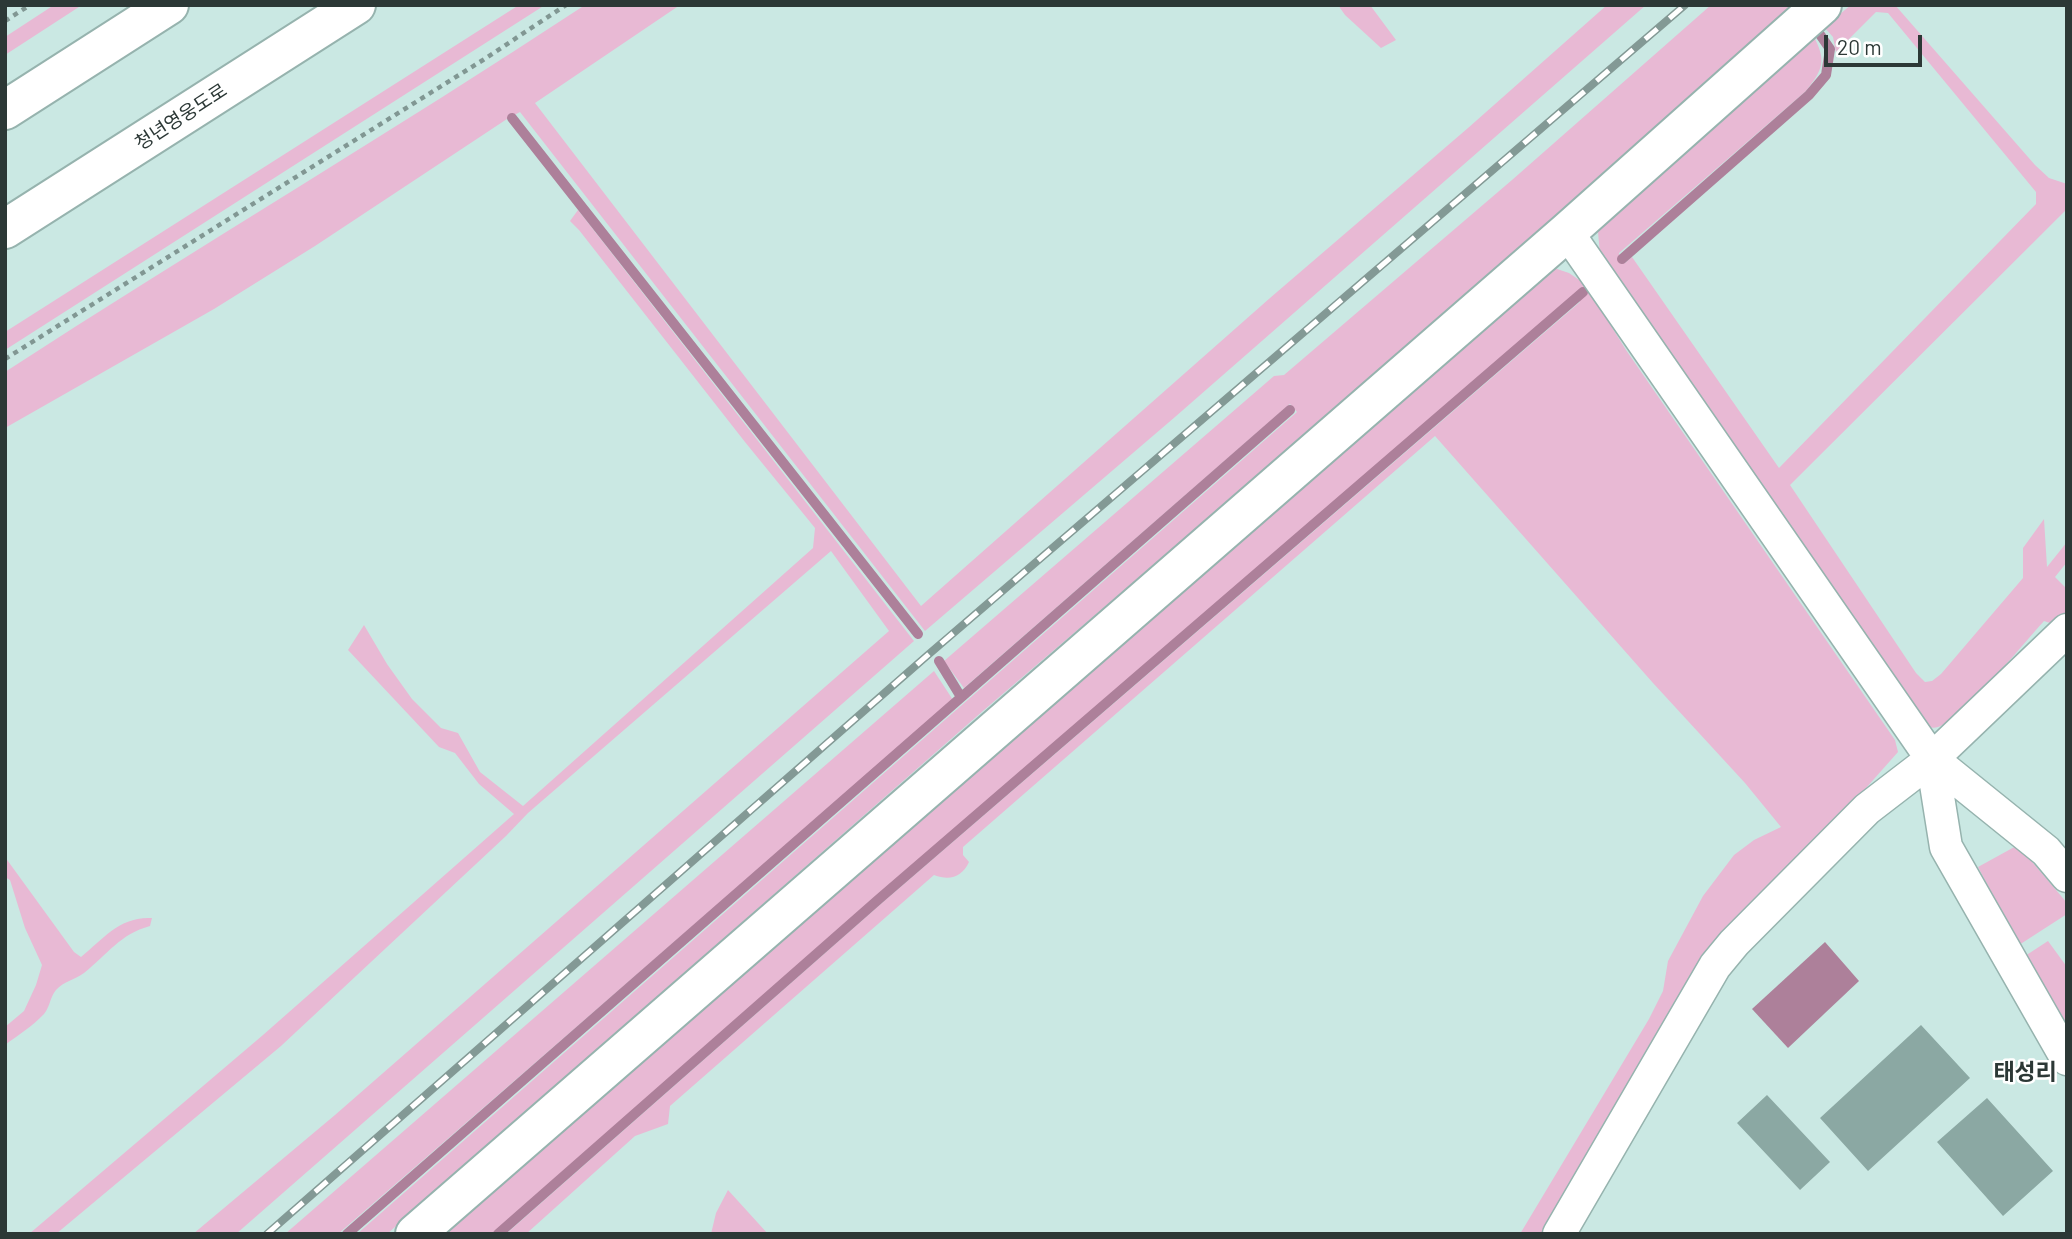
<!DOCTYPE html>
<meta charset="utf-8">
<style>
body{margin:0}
#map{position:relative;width:2072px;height:1239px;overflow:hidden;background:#cae8e3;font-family:Barlow,sans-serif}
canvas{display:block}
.frame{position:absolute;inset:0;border:7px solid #2c3836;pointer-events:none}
.scale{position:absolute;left:1824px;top:35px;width:98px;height:32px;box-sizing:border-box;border:4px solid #2c3836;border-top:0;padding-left:9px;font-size:21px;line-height:24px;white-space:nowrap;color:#2c3836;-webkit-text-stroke:5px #fff;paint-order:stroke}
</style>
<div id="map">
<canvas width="2072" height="1239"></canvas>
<div class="frame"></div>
<div class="scale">20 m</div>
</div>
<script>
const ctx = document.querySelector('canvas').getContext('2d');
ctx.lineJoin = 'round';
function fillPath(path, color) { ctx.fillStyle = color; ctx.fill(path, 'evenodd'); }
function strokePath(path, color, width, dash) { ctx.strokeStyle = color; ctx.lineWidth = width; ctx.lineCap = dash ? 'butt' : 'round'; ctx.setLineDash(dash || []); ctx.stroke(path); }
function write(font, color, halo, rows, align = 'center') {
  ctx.font = font + ' Barlow,"Noto Sans KR",sans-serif'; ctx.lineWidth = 5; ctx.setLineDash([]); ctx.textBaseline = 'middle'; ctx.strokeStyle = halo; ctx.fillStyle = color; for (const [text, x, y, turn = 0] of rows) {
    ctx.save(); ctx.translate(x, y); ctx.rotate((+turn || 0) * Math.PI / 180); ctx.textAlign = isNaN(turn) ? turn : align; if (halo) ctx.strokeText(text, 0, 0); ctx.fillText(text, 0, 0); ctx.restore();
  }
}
fillPath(new Path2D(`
 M54,5H82L5,55V37Z
 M519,5H545L5,350V332Z
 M585,5H680L535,103L921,606L1270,298L1468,128L1607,5H1646L1175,417L925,631L520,112L507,119L315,246L214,309L5,428V372C197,247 394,131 585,5Z
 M1338,5H1370L1396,40L1381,48L1345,15Z
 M1711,5H1790L1793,9L1343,403L984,710L387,1234H357L1297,412L1290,404L964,688L944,661L1274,376L1284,375L1512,180Z
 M1851,5H1895L2035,165L2049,178L2067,184V209L1790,485L1916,673L1925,682L1932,681L1941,674L2023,578V548L2044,519L2047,567L2067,542V562L2055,577L2067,589V615L2053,624L2044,621C2025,642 1960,721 1938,727C1932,729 1928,727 1923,723L1600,254L1598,232L1599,226L1813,35C1827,61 1823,69 1806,91L1619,253V261L1625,263L1632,257L1779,468L2036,204V192L1888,13L1876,12L1836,52L1833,37L1824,27Z
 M578,210L914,641L236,1234H193L335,1115L889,631L831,551L528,813L506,836L281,1046L56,1234H29L263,1035L514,814L479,784L455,753L439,747L348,650L364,625L387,664L412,699L441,728L458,733L480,772L523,806L813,548L815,528L745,442L579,230L570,221Z
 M1551,267L1569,273L1585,284L1626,350L1895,740L1898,752L1858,797L1762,891L1726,932L1665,1028L1543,1234H1520L1649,1019L1663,991L1668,961L1703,896L1734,855L1754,840L1781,827L1745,783L1653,683L1435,436L963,847V855L969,862C962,877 950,881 934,875L670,1106L668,1124L635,1136L526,1234H506L882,903L1580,302V296L1576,295L1098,706L495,1234H443Z
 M934,671L953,700L338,1234H285Z
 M2018,845L2067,903V914L2019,945L1978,867Z
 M5,857L74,952L81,957C103,939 120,916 152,918L150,926C120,934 108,954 84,973C75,980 64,981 56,990C50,997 50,1007 44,1014C33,1026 18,1035 5,1045V1027L24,1011L36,985L42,965L25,928L10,880L5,877Z
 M2048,941L2067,967V1034L2025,956Z
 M728,1190L768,1234H711L716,1213Z`), '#e8b9d4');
fillPath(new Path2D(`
 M1825,942L1859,981L1788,1048L1752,1009Z`), '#ad809a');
strokePath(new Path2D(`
 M512,118L918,634
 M1622,259L1809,95L1826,75L1830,49L1812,23
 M939,661L961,697
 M347,1234L1290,410
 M498,1234L879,899L1583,292`), '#ad809a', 10);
fillPath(new Path2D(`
 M1921,1025L1970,1078L1868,1171L1820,1118Z
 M1767,1095L1830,1162L1800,1190L1737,1123Z
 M1987,1098L2053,1171L2003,1216L1937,1142Z`), '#8ba8a3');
const minor = new Path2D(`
 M1567,232L1932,759L1946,847L2067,1059
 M1932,759L2046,851L2067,876
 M1559,1234L1715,966L1734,943L1867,809L1932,759L2067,630`);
const primary = new Path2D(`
 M415,1234L1567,232L1822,5`);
const motorway = new Path2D(`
 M5,110L169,5
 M5,229L356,5`);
strokePath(minor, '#96b3ae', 35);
strokePath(primary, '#96b3ae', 42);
strokePath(motorway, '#96b3ae', 42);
strokePath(new Path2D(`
 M5,21L30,5
 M5,359L483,60L566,5`), '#819793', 4.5, [5, 5]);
strokePath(minor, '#fff', 32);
strokePath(primary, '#fff', 38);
strokePath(motorway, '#fff', 38);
const rail = new Path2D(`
 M267,1234L929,654L1685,5`);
strokePath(rail, '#839995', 8);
strokePath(rail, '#fff', 5, [16]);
write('19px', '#2c3836', '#fff', [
 ["청년영웅도로",181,117,-33]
]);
write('bold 23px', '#2c3836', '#fff', [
 ["태성리",2025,1072]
]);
</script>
